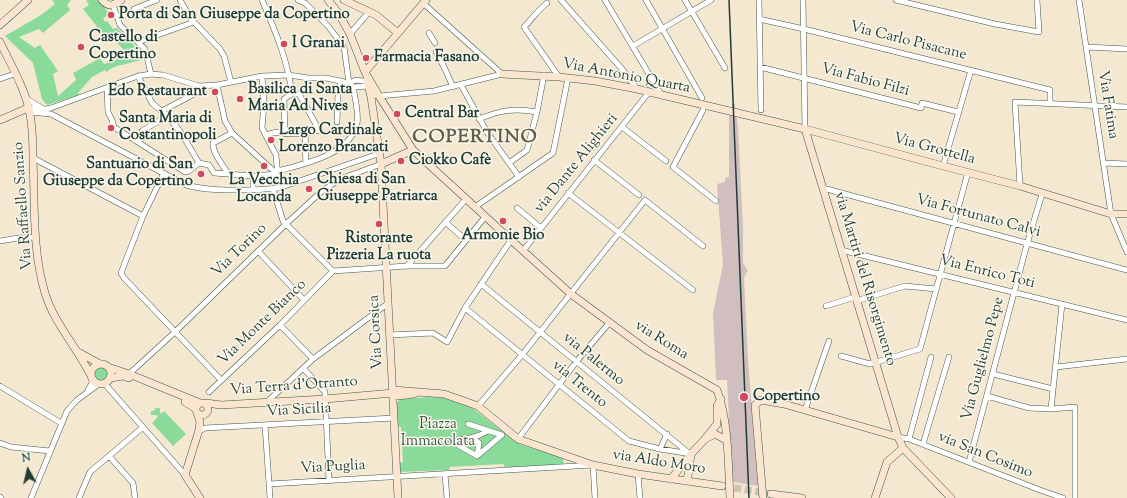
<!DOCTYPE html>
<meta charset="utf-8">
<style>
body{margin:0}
#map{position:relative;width:1127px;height:498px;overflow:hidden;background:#f5e8d1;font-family:"Sorts Mill Goudy",serif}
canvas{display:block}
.north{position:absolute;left:8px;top:450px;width:40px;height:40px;-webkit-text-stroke:3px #fbf7ec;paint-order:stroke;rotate:352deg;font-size:11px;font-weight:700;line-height:16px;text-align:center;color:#1f3d34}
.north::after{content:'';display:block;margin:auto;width:14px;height:18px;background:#1f3d34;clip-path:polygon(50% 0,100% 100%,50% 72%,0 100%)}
</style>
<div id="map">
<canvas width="1127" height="498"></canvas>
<div class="north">N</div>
</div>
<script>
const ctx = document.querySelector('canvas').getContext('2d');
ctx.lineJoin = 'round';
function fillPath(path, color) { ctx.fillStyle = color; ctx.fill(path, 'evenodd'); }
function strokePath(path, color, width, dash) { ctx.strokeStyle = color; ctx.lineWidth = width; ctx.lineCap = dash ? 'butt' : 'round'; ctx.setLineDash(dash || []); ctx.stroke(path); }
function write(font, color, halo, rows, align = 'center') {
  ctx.font = font + ' "Sorts Mill Goudy",serif'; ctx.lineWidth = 3; ctx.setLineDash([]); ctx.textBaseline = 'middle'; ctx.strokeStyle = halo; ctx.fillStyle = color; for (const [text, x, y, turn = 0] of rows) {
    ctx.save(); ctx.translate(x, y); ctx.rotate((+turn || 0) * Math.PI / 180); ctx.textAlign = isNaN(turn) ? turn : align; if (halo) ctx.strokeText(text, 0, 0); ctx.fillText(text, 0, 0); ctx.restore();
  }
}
fillPath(new Path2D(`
 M732,104H735L738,127L743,227V263L748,271L746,273L744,278L748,360L758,486L733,482L728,419H729L727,380H716L713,313L723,265L717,184L725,182V178L729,177V114L732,115Z`), '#d1bfbf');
fillPath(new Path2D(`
 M52,0H71L67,5L70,10L43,33L39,29L19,37L35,48L40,45L58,71L53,74L58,96L76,80L73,73L100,58L104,64L129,55L111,37L107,39L83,9L89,5L86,0H99L107,11V16L103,18L105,22L107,21L113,29L117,28L133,44L143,59C134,63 112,65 107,72L105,70L92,77L78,93L79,95L47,105L42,99L33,63L5,36L41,15L55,4Z
 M94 374a7 7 0 1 1 14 0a7 7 0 1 1-14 0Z
 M428,397L449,398L461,403L475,410L519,444L562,458L564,462L562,464L506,469L503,464L450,467L449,470L400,472L399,461L403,463L401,427L398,426L396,404L400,399Z
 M155,408H160V412L161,414L164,411L186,434L173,446L152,423L158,417L156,415H151V411H154Z`), '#8ada9a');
strokePath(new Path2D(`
 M724,486L771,494`), '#cac6b2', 7, [7, 3.5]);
const street = new Path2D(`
 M180,0L191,19L220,49L224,56L231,82
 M262,0C275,30 288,61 292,94H299L319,130C312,132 304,134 297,134C286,135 275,129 266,136
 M298,0L305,3L328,26L344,47L349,83
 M561,0L622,69L637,89
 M605,0L662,96
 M646,0L702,98
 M685,0L725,68
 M759,0L761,110
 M803,0L805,129
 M896,0L995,24L1039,32L1037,0
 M1079,0L1111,214L1127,252
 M423,3L502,74
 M547,3C538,10 532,19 524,27L559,77
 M113,5L120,25L145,49L151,74
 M118,18L134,11V9L157,0
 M759,19L804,29L1050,90V104
 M429,33L435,43
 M350,34L368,13
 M138,42L194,22
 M633,46L711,0
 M1086,47L1127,49
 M436,52L445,69L453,87
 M760,67L921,108L922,103L958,112
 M138,76L152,103L167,116L180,131L199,163L209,165L214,173L253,176
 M262,76L264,104L262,128L276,155L279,188L253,190V176L277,174
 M0,79L14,74
 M349,83L356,80L369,82
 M217,85L225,121L232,133L277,174
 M461,85L487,132L519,177
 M107,88L108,112L112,120L114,127L185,172L189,171L199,163
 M370,94L379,96L434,91L502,74
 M25,98L42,108
 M28,108L46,109L51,108L138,76L151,74L163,75L199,86L217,85L262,76L289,75L308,78H326L349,83L353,87L369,86
 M703,110L673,167L716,201
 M162,111L194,94L199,86
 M30,112L51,114L186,185C208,191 230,190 253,190
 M479,119C501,110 514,108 537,112
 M337,122L338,94L341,81
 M622,127L666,161
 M305,133C306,144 305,152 306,163
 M285,134L284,99L292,94
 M138,142L145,135L142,131L167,116
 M33,158L143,216
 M594,160L639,195
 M509,163L527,150L537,112L544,75
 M1104,163L1127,164
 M943,166L971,70
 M278,171C303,164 350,155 357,124C359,113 355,98 353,87
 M164,173L143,216L121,273L124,278L221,380
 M228,174C224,166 212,153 213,143L232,133
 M1020,186L1015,102L1127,107
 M279,188L378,154
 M823,188L1127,270
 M273,189L283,221L333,271L407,266H445L485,217
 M568,193L693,290
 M475,207L553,153L568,78
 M517,208L541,228
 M445,222L466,240
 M0,241L18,238L36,237
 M841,250L1127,320
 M258,251L304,300
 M523,251L649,92
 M407,266L466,199
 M481,284L690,454
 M856,301L905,286L936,289
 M826,306L855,297
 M465,308L629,441L660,449L691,454
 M280,325L313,359
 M389,335L433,333L447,342L465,308L511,240
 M841,356L870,364L920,349L968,172
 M1056,367L1127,359
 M303,368L325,392L329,481
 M129,374L175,332L287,223L322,191L340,179L381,164
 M993,374L1053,389
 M104,383L185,475
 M0,386L61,423
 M88,390L92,383V379
 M209,392L280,325L333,271
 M987,396L1029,408L1051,409L1075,407V498
 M267,402L313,359L387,304
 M478,406L522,355L645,200L703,246
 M1051,409L1062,304
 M805,410L829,341
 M468,424L502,435L477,456L451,441C464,439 477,438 488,431
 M265,425L270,498
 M199,430L204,429L205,428L394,418
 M898,437L909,439L1040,490L1063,498
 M473,438L479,443L477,456
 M518,439L576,362L610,322
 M909,439L931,357
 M0,443L11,447L50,451
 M923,444L949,357
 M660,449L667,434
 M109,456L133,483L135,498
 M969,462L1027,244L1042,194
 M445,474L447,498
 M638,474L640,498
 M269,484L593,465L595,498
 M0,497L1,498
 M31,498L67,411L77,400L99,384
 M79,498L90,472L142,428`);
const secondary = new Path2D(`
 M102,0C109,8 114,5 121,0
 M328,0L339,14L350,34L365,72L379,96L413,150L511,240L571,294L647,350L717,390C729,422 728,464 730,498
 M344,0L376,15L398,33
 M0,25L28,0
 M0,42C10,63 27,92 30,115C33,130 33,145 33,160C35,204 32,250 45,293C54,323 76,346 90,374
 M365,72L426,0
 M502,74L559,77L595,81L637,89L805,129L943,166L1020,186L1111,214H1127
 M367,80L371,97L381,164L398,498
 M0,120L28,108
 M805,129L898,437
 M381,164L413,150
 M80,353L100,364
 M91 374a10 10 0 1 1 20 0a10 10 0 1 1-20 0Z
 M108,367L129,374L200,403
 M110,378L123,376L129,378
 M393,390L444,394L478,406L518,439L593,465L638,474L722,486
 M393,396L408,395L416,393
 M185,402L196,409
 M196 409a6 6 0 1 1 12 0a6 6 0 1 1-12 0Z
 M206,403L221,405L325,399L393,393
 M197,413L200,422L199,430L185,475L200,498
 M707,438L715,434L726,440
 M671,479L691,454L705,439L717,424V406L721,399
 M685,481L688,476L691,455
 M771,494L802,498
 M763,498L755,405L761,400L784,404L898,437L903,448L951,498
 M875,498L887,462L903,448`);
strokePath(street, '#3f574c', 6);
strokePath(secondary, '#3f574c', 8);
strokePath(street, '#fff', 5);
strokePath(secondary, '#fce5cf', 7);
strokePath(new Path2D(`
 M729,0L749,498`), '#1f3d34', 1.5);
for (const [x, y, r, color] of [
 [111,15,4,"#d1495b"],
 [284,44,4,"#d1495b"],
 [81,47,4,"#d1495b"],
 [366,58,4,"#d1495b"],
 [215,92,4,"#d1495b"],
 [240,99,4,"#d1495b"],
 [397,114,4,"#d1495b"],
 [111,128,4,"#d1495b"],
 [271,140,4,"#d1495b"],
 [401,161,4,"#d1495b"],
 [264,166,4,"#d1495b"],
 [201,174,4,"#d1495b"],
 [309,189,4,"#d1495b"],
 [503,221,4,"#d1495b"],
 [379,224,4,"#d1495b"],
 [744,397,5,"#d1495b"]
]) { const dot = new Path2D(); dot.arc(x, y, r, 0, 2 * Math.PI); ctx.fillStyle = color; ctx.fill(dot); strokePath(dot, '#fbf7ec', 1.5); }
write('bold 15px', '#1f3d34', '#fbf7ec', [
 ["Porta di San Giuseppe da Copertino",119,15],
 ["Castello di",89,38],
 ["Copertino",89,55],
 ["I Granai",292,44],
 ["Farmacia Fasano",374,58],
 ["Basilica di Santa",248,90],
 ["Maria Ad Nives",248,107],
 ["Edo Restaurant",207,92,"right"],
 ["Central Bar",405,114],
 ["Santa Maria di",119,119],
 ["Costantinopoli",119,136],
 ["Largo Cardinale",279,131],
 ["Lorenzo Brancati",279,148],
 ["Ciokko Cafè",409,161],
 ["Santuario di San",193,165,"right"],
 ["Giuseppe da Copertino",193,182,"right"],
 ["Chiesa di San",317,180],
 ["Giuseppe Patriarca",317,197],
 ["La Vecchia",264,181,"center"],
 ["Locanda",264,198,"center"],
 ["Armonie Bio",503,236,"center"],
 ["Ristorante",379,239,"center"],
 ["Pizzeria La ruota",379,256,"center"],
 ["Copertino",753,397]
], 'left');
write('15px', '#1f3d34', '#fbf7ec', [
 ["Via Carlo Pisacane",908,42,14],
 ["Via Antonio Quarta",626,77,11],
 ["Via Fabio Filzi",865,81,15],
 ["Via Fatima",1107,105,81],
 ["Via Grottella",934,150,15],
 ["via Dante Alighieri",577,164,-51],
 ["Via Raffaello Sanzio",24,206,-94],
 ["Via Fortunato Calvi",978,217,15],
 ["Via Torino",240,251,-44],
 ["Via Enrico Toti",987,273,14],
 ["via Martiri del Risorgimento",864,279,73],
 ["Via Monte Bianco",263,323,-44],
 ["Via Corsica",377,332,-93],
 ["via Roma",661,341,32],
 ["Via Guglielmo Pepe",984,359,-75],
 ["via Palermo",593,360,39],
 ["via Trento",579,385,39],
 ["Via Terra d'Otranto",294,387,-4],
 ["Via Sicilia",299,411,-3],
 ["via San Cosimo",985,456,22],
 ["via Aldo Moro",659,463,9],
 ["Via Puglia",333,468,-3]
]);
write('15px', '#345c48', '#fbf7ec', [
 ["Piazza",438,425],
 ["Immacolata",438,442]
]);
ctx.letterSpacing = '1px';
write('bold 19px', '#615f4a', '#fbf7ec', [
 ["COPERTINO",475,139]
]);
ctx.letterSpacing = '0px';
</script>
